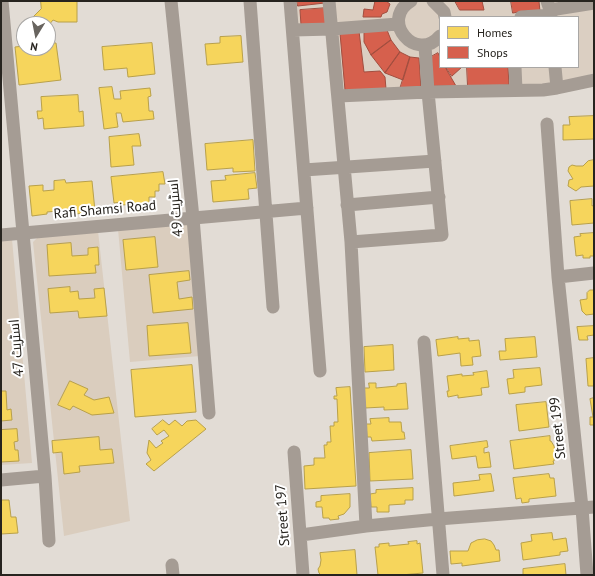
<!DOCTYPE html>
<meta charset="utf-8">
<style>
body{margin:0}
#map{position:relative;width:595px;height:576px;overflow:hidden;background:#e2dcd5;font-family:"PT Sans",sans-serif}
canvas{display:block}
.frame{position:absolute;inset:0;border:2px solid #27241f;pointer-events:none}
.legend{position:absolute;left:439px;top:16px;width:140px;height:52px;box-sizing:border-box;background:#fff;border:1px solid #a9a7a5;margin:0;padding:5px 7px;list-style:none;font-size:12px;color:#27241f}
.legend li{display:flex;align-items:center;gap:8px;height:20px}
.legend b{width:20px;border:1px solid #a9a7a5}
.north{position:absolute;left:16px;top:16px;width:40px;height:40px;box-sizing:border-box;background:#fff;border:1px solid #a9a7a5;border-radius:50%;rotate:190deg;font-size:11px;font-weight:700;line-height:16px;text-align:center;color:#27241f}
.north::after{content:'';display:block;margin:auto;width:14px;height:18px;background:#68645f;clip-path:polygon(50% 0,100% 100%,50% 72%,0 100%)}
</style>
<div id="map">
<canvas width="595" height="576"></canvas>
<div class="frame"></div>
<ul class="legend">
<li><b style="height:11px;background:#f6d55c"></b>Homes</li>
<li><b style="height:11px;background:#d6604d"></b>Shops</li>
</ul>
<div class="north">N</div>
</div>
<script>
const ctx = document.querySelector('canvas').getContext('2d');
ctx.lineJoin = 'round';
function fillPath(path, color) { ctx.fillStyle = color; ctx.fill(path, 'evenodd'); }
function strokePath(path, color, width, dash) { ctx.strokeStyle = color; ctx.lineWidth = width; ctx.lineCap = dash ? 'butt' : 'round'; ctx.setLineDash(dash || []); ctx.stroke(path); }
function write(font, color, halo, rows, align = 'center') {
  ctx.font = font + ' "PT Sans",Cairo,sans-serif'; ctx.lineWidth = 4; ctx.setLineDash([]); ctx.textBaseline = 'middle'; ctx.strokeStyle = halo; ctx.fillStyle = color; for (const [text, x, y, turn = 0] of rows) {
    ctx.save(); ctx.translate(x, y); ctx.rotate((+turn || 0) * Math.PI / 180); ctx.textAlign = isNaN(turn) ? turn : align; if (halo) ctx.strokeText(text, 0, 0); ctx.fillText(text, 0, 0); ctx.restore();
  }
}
fillPath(new Path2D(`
 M284,1H594V73L551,87L331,95L325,28L287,29ZM440,17H578V67H440Z`), '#dbcfc2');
fillPath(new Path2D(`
 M188,223L200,356L130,362L118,229Z
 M98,231L130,521L64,536L33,242L38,237Z
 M12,239L32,463L1,465V240Z`), '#dacdbe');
const homes = new Path2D(`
 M41,1H77V22H58L53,20L48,26V24H35L33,17L41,9Z
 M241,36L243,62L207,65L205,44L220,43V37Z
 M48,43H56L61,80L19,85L15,47L24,46V48H48Z
 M152,43L155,74L128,77L127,68L104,70L102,47Z
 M112,87L114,99H121L120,91L150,88L151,96L148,97L149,111H153L154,119L123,122L121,113H116L118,127L104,129L99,88Z
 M78,95L79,112L83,111L84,126L44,129L43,118L38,119L37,111H42L41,97Z
 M594,116V139L563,140V125H570L569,117Z
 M139,134L141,146H132L134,165L111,167L109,137Z
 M253,140L255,171L233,172V168L207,170L205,144Z
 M594,160V186L581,187L576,191L568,186L569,180L573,179L568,171L569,167L572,165L576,166H583L588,161Z
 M163,172L165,184H159V191H155V197H149V203L122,205L121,202L114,203L111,177Z
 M255,173L257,188L248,189L249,199L213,202L211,181L226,180L225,176Z
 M65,180L66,183L92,181L95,211L70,215L69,210L47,212V214L32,216L29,186L43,185V191L54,190V181Z
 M592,199V206L594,205V223L572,225L570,201Z
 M594,233V256H590V258H583V255L576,256L574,237L581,236L580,234Z
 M155,237L158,267L126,270L123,240Z
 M71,243L72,256L88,255V248L98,247L99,265H95L96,273L49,276L47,245Z
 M189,271L190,280L177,282L179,299L192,297L193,309L153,313L149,275Z
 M70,287V292L78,291L79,299L95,298L94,289L104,288L107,316L79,318L78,311L50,313L48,289Z
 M590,290H594V314L586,315L582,311L580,300L587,299V293Z
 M188,323L191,353L149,356L147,326Z
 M594,326V335L587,336L588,340H579L577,327Z
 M458,337V339L469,338V341L479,340L481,356L472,357L473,365L461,366L460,353L438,356L436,340Z
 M535,337L537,357L500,360L499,351H506L505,339Z
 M393,345L394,370L365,372L364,347Z
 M594,358V386H588L586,359Z
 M192,365L196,412L135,417L131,370Z
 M540,368L542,385L525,387V392L509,394L507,379L514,378L513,370Z
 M487,371L489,387L481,388L482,395L458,398V395L448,397L447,391H449L447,376L462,374V376L474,375L473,373Z
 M70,381L88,389L84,395L94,400L109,397L114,413L92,415L73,406L70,410L58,405Z
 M369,383H376V388L397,386V384L406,383L408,409L384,410V407L365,408L364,388H369Z
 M350,387L356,486L305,489L304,466L314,465V458H325L324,445H327V442H331L330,426H334V422H338L337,399H334V396H337L336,388Z
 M1,391H6L7,410L11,409L12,420L1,421Z
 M594,398V425H590V417H593L590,399Z
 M546,402L549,427L519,431L516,405Z
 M389,418V422H401L402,432H404L405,439L372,441L371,437H367L366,424H371L370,419Z
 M163,420L169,425L175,420L182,426L187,421L196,420L206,429L154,471L146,464L151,460L147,453L149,440L156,448L163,443L161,441L169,436L164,430L157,435L152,429Z
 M17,429L18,441L14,442L15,450H18L19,461L1,462V430Z
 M550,436V441H551L554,446L555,452L554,461H553L554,464L514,469L510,441Z
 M99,437L100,450L112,449L114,463L79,466L80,472L64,474L62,452L53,453L52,441Z
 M487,441L488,447L484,448V453L489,452L491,467L478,468L476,456L452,459L450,446Z
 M411,450L413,479L370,481L369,453Z
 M491,474L494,491L454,496L453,483L480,480L479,475Z
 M549,474L550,478H554L556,496L529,499V502L522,503L521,498L516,499L513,478Z
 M413,488V500H405V504L389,505V512H377V507H371L370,494L376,493V490Z
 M350,494V507L344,514L338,516L339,519L330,520L329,518H323L322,507H316V502L321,501V496Z
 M1,500H9L11,517H16L18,533L1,534Z
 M552,533L553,540L566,538L568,551L560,552V555L523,560L521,543L532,541L531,535Z
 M485,539L491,541L494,545L496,550H499L500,561L462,566V563L451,564L450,551H468L471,543L477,540Z
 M417,541V544L420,543L423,573L401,575H378L375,547H379V544L389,543V546L409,544L408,542Z
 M355,550L357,575H321L319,573L318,569L320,566L321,560L320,553Z
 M565,564L566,575H523V569Z`);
fillPath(homes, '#f6d55c');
strokePath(homes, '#b8a04a', 1);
const shops = new Path2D(`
 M297,1H325V3L298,6Z
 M374,1H386L390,4L387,12L382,14L381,17H363L364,9L373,10L375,1Z
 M455,1H482L484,10H460Z
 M511,1H539L540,12L525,11L513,13Z
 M327,8L330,24L301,25L300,10Z
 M387,30L391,40L371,55L364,42V31Z
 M359,31L364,72L380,71L385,77L386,89L345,90L340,33Z
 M391,40L400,52L385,73L371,55Z
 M400,52L410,57L403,80L385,73Z
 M438,53L440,57V67H445L456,86H432L429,58Z
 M410,57L419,58L421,89H400Z
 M446,67H462L452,76Z
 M467,67H508L509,85L468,87Z`);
fillPath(shops, '#d6604d');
strokePath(shops, '#a24e3f', 1);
strokePath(new Path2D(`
 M2,1L45,476L49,541
 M171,1L193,218L209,413
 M250,1L273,307
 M290,1L320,371
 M329,1L351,242L366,526
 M411,1C379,20 416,64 440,36
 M433,1L444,12L445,17
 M547,1L550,10L594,3
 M521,17L551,15
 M293,30L332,29L398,24
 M515,67L516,90
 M555,67L557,88
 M338,96L428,92L543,90L557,88L594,80
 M547,124L558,277L582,508L587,575
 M304,170L435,161
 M347,205L439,197
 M1,235L307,208
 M351,242L442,235L428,92L425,45
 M558,277L594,273
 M424,342L443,575
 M294,452L303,575
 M1,480L45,476
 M301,535L366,526L438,519L594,507
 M172,565L173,575`), '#a59c94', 13);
write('14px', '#27241f', '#fff', [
 ["اسٹریٹ 49",176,208,-95],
 ["Rafi Shamsi Road",105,210,-5],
 ["اسٹریٹ 47",17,348,-95],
 ["Street 199",558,428,-96],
 ["Street 197",283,515,-94]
]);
</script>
